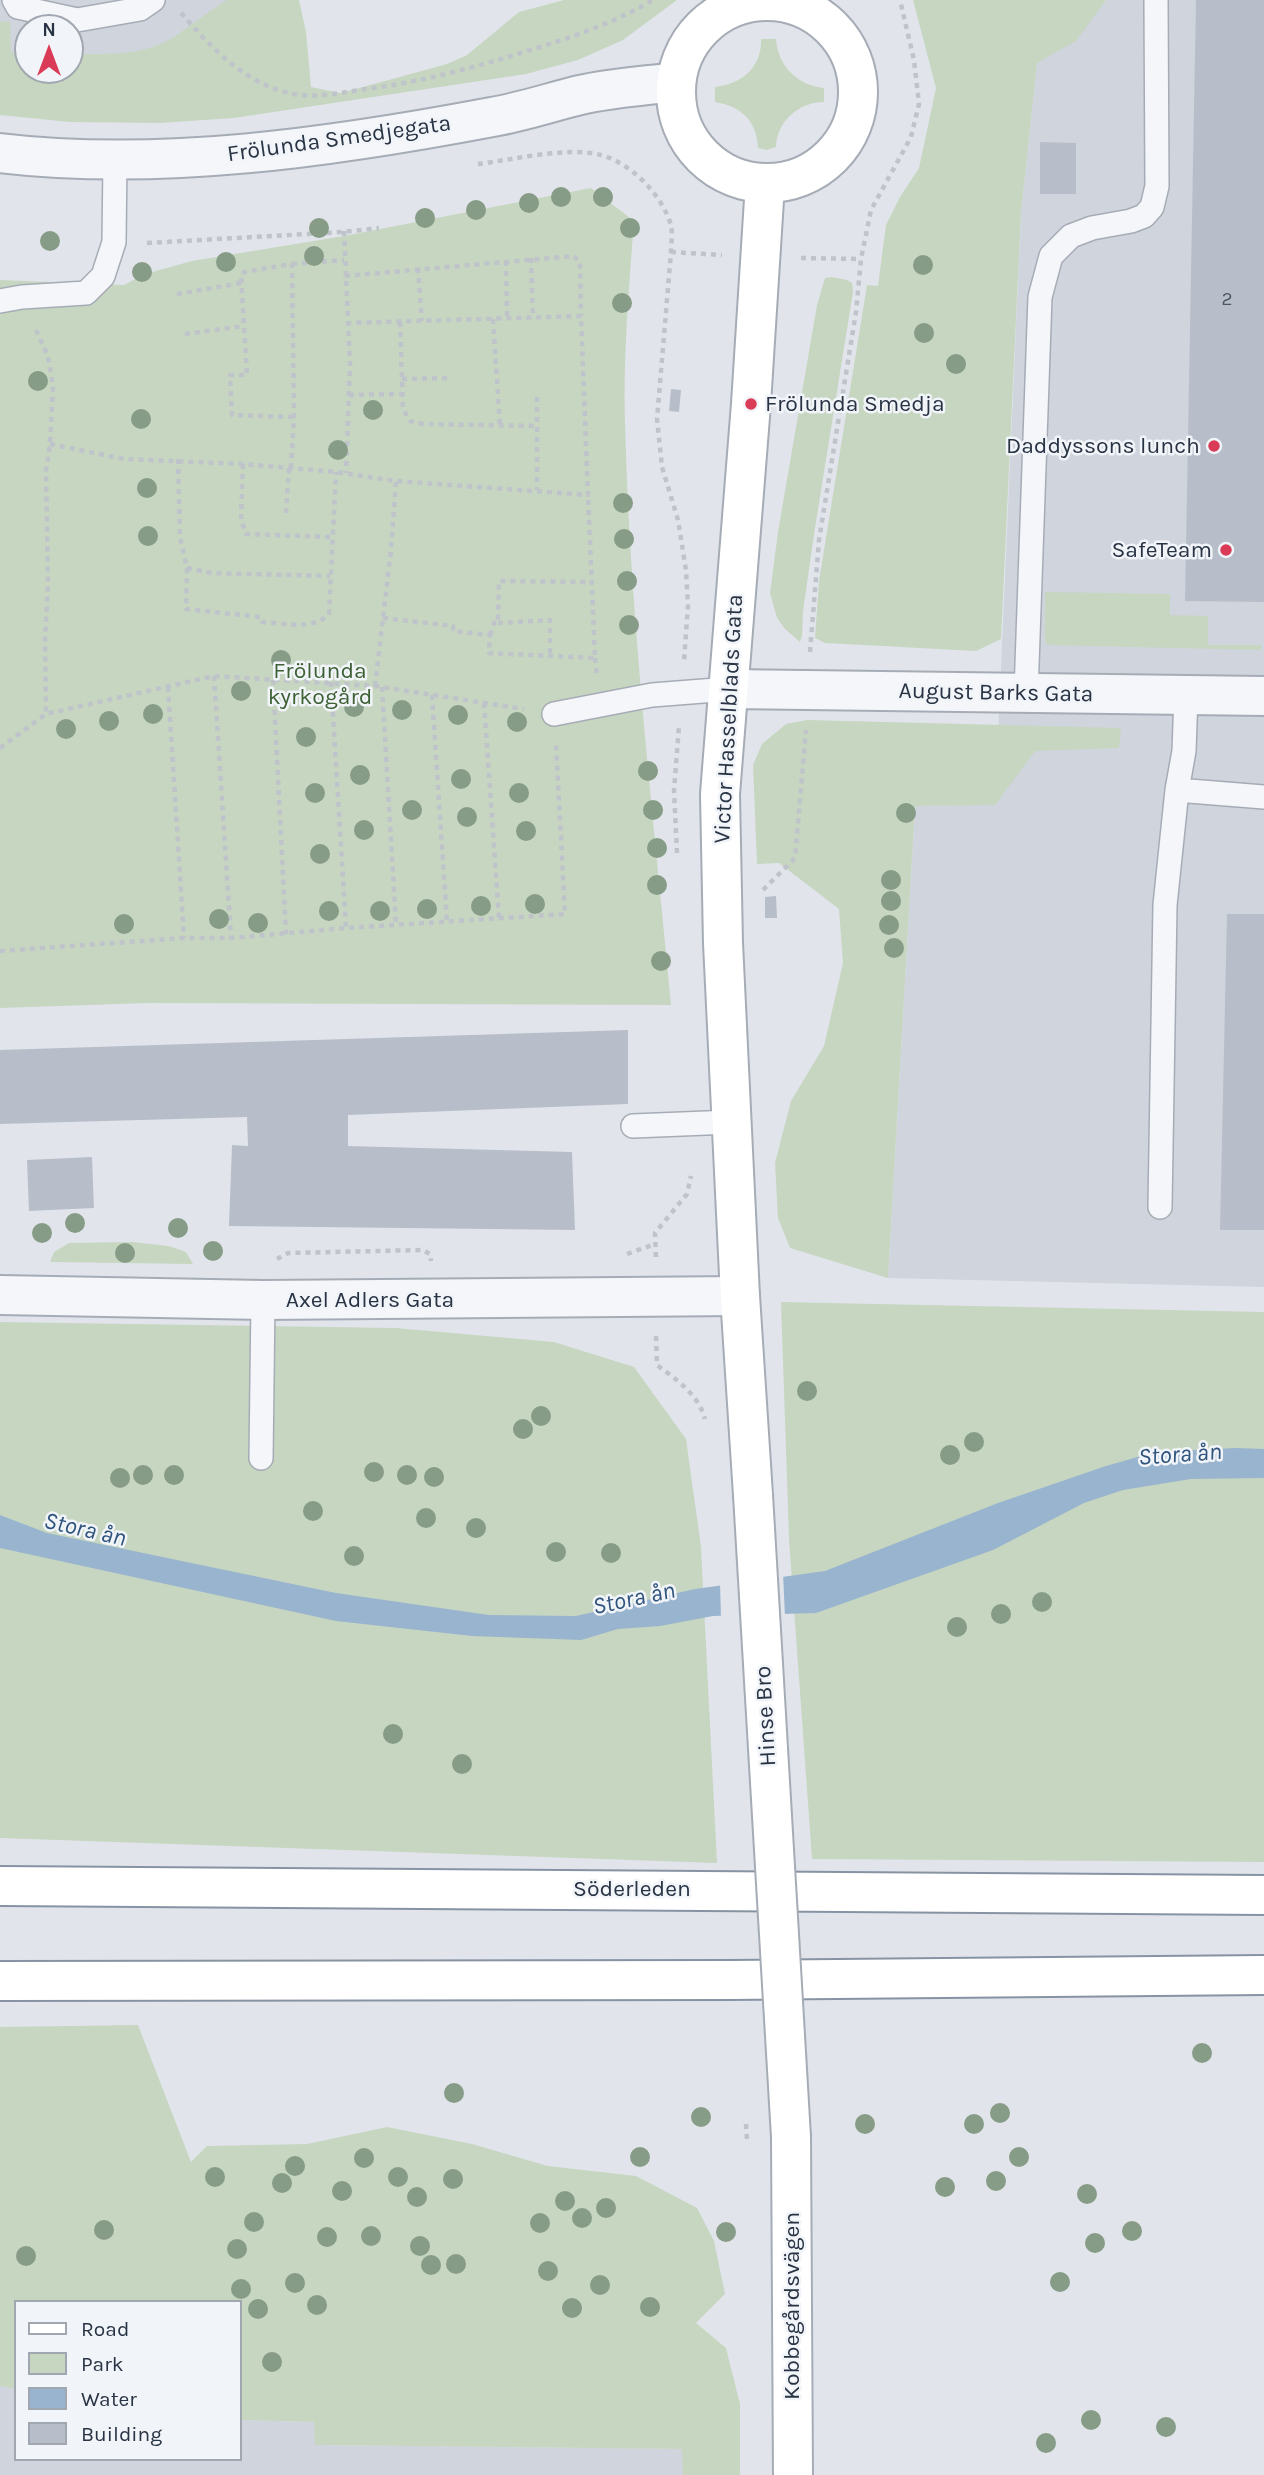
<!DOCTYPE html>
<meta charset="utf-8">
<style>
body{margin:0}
#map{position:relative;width:1264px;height:2475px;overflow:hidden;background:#e1e5eb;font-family:Karla,sans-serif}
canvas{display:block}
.legend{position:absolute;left:14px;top:2300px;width:228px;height:161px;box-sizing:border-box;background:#f1f4f8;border:2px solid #a1a7b0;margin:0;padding:9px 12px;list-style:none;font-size:21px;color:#283344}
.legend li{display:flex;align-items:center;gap:14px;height:35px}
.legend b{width:35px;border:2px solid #a1a7b0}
.north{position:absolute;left:14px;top:14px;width:70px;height:70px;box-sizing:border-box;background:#f1f4f8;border:2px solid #a1a7b0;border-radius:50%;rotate:0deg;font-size:19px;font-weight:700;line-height:28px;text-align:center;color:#283344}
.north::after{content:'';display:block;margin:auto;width:24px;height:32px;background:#da3c57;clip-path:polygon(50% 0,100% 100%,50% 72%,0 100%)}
</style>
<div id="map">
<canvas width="1264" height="2475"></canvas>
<ul class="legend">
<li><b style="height:9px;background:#fff"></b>Road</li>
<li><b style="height:19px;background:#c7d6c1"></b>Park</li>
<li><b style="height:19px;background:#99b4ce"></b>Water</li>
<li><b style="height:19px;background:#b8bec9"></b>Building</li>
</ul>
<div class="north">N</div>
</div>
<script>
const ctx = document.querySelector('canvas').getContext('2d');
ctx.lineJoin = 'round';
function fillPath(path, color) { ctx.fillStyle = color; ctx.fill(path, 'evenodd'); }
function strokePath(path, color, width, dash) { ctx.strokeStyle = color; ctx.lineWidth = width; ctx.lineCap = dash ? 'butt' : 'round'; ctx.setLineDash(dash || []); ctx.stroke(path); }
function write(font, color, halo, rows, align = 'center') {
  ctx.font = font + ' Karla,sans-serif'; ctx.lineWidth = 5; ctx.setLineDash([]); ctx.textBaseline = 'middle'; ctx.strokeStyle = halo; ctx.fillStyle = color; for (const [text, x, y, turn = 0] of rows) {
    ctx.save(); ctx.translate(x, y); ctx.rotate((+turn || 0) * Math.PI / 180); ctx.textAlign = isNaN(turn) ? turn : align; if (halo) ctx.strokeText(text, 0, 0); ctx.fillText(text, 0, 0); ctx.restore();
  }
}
fillPath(new Path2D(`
 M0,0H235L136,69L70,66V28H28V64L0,63Z
 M1106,0H1264V1287L888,1278L915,806L995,804L1021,213L1037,62Z
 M0,2386L16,2389V2459H240V2420L315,2422V2445L682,2449L706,2475H0Z`), '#cfd4dd');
fillPath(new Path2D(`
 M227,0H299L306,32L311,87L341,93L447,64L467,55L519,12L564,0H677L623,40L578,60L526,74L234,118L160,123L70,122L0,115V23L3,21L10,22L11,52L28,53V70H70V54C100,54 135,56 163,43C185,32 205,13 227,0Z
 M913,0H1106L1076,41L1037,63L1021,213L1001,639L976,651L825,643L815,638L819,581L867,285L878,286L886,225L900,197L919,168L936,88Z
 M761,39H776C778,66 797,85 824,88V102C799,102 777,121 776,147L767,150L758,148C757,121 741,106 715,102V87C742,84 762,67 761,39Z
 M591,188L634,221C629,288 623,356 625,423C630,618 653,811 671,1005L149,1003L0,1008V280L124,285L145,274L192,261L344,236Z
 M832,277L847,280L852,283L853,292L815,528L803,611L802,636L800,642L785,629L777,618L770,593L778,532L817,305L825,278Z
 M1045,592L1170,594V615L1208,616V645H1262L1261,650L1047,645L1045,640Z
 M807,720L1121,728L1119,748L1035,751L995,805L915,806L888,1278L790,1248L778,1218L775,1163L791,1101L824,1046L843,963L839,909L779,863L757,864L753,765L762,744L786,724Z
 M132,1242L169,1246L186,1252L193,1264L50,1262L54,1252L69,1243Z
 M781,1302L1264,1312V1862L812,1859L789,1539Z
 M0,1322L396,1328L554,1342L634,1367L686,1439L701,1547L717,1863L0,1838Z
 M138,2025L191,2162L207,2146L307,2144L387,2127L472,2144L548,2166L636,2176L697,2208L714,2241L725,2294L696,2323L726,2348L740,2404V2475H683L682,2449L315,2445L314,2422L240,2420V2302H16V2389L0,2386V2027Z`), '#c7d6c1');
fillPath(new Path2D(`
 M1236,1448L1264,1449V1478L1191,1479L1123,1490L1084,1503L993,1550L816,1613L713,1616L660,1626L618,1629L581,1640L472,1636L336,1621L0,1548V1515L47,1533L336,1593L489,1615L576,1616L695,1589L825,1571L998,1503L1106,1466L1155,1452Z`), '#99b4ce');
fillPath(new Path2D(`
 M783,1573L785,1617L721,1619L720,1582Z`), '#e1e5eb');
fillPath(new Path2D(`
 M1196,0H1264V602L1185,601Z
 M1040,142L1076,143V194H1040Z
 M671,389L681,390L679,412L669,411Z
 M776,896L777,918H765V897Z
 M1227,914H1264V1230H1220Z
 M628,1030V1104L348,1115V1146L572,1152L575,1230L229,1226L232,1145L248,1146L247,1117L0,1124V1050Z
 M92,1157L94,1208L29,1211L27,1160Z`), '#b8bec9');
const lane = new Path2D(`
 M14,0L18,7L77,20L140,9L153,0
 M0,301L22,297L86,293L103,276L114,242L115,160
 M1026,693L1040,297L1051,256L1071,236L1092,228L1131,221L1144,216L1152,207L1157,186L1156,0
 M1186,695L1184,751L1177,790L1264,797
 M554,714L652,695L729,689
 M633,1126L731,1122
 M1160,1207L1165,905L1177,790
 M261,1458L263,1300`);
const street = new Path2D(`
 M0,153C161,172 333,147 492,117C522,112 551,102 580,95C612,88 644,86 675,82
 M729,689L1264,696
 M0,1295L263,1300L740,1296`);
const secondary = new Path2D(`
 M676 92a91 91 0 1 1 182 0a91 91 0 1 1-182 0Z
 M753,1495L740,1296L723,943L720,794L751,404L765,184
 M791,2137L793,2475`);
const highway = new Path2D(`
 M0,1886L1264,1895
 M0,1981L730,1980L1264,1975`);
strokePath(lane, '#a6acb6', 26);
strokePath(street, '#a6acb6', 42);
strokePath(secondary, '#a6acb6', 42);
strokePath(highway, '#8793a3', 42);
strokePath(new Path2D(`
 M181,13C210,46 241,80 285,92C310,99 334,94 359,90C417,83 474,68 530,50C573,37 614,23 653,0
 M478,164C512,160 567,146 601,155C631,163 662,195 671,225C673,233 671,243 671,252L657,419L662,467L678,520L686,570L688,606L684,661
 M344,231L350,364L346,473
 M147,243L343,232L379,228
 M671,252L722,255
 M531,258L533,318
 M801,258L861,259
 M506,261L507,318
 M292,264L344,260
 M418,268L422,321
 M345,276L574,256L580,262L581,316
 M177,294L241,283
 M493,319L500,426
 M400,322L403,409L410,421L423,424L537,426
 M36,330L48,356L53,387L50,444L46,471L48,583L45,640L46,714
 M185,334L244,326
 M402,379L451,378
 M349,395L402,394
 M537,397V490
 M50,444L124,459L243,464L336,472L396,481L588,495L581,316L348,323
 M178,459L180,537L187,568L186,609L260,617L262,622C283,623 313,631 329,614L336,472
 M243,464L241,519L246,534L331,537
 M291,468L294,417L292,264L244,272L241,276L247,375H230L232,415L294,417
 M286,513L289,468
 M187,568L211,573L330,576
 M383,618L453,626V631L490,635L489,653L595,658L588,495
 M498,623L550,620V658
 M490,635L494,623H498L499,581L592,582
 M810,652L819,540L856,312L861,259L871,210L911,137L919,104L914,60L900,0
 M595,658L597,675
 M214,676L231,938
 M273,680L286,934
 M331,682L346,928
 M375,686L391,550L396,481
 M168,687L184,938
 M382,687L396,925
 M432,695L447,922
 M484,703L499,918
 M0,748L46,714L214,676L375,686L524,709
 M677,853L674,791L679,726
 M763,890L795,858L806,730
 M0,951L184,938H231L346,928L565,914L556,744
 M627,1254L655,1244
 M656,1257L655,1233L687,1194L691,1176
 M277,1259L288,1253L423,1250L430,1254L431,1261
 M656,1336L657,1365C677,1380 698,1394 705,1419`), '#bfc3ca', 4.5, [5, 5]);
strokePath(lane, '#f4f6f9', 23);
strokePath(street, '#f4f6f9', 38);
strokePath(secondary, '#fff', 38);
strokePath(highway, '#fff', 38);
const secondaryBridge = new Path2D(`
 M753,1495L791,2137`);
strokePath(secondaryBridge, '#a6acb6', 42, []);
strokePath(new Path2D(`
 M746,2124L747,2140`), '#bfc3ca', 4.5, [5, 5]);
strokePath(secondaryBridge, '#fff', 38);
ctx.fillStyle = '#879c86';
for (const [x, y] of [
 [561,197],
 [603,197],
 [529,203],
 [476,210],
 [425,218],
 [319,228],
 [630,228],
 [50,241],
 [314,256],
 [226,262],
 [923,265],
 [142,272],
 [622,303],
 [924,333],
 [956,364],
 [38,381],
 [373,410],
 [141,419],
 [338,450],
 [147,488],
 [623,503],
 [148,536],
 [624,539],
 [627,581],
 [629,625],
 [281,660],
 [241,691],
 [354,707],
 [402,710],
 [153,714],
 [458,715],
 [109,721],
 [517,722],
 [66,729],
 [306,737],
 [648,771],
 [360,775],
 [461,779],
 [315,793],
 [519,793],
 [412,810],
 [653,810],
 [906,813],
 [467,817],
 [364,830],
 [526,831],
 [657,848],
 [320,854],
 [891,880],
 [657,885],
 [891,901],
 [535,904],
 [481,906],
 [427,909],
 [329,911],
 [380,911],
 [219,919],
 [258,923],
 [124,924],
 [889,925],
 [894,948],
 [661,961],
 [75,1223],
 [178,1228],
 [42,1233],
 [213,1251],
 [125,1253],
 [807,1391],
 [541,1416],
 [523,1429],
 [974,1442],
 [950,1455],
 [374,1472],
 [143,1475],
 [174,1475],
 [407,1475],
 [434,1477],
 [120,1478],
 [313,1511],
 [426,1518],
 [476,1528],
 [556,1552],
 [611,1553],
 [354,1556],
 [1042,1602],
 [1001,1614],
 [957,1627],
 [393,1734],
 [462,1764],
 [1202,2053],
 [454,2093],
 [1000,2113],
 [701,2117],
 [865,2124],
 [974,2124],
 [640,2157],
 [1019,2157],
 [364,2158],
 [295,2166],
 [215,2177],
 [398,2177],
 [453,2179],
 [996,2181],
 [282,2183],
 [945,2187],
 [342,2191],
 [1087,2194],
 [417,2197],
 [565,2201],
 [606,2208],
 [582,2218],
 [254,2222],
 [540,2223],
 [104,2230],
 [1132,2231],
 [726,2232],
 [371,2236],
 [327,2237],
 [1095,2243],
 [420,2246],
 [237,2249],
 [26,2256],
 [456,2264],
 [431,2265],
 [548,2271],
 [1060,2282],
 [295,2283],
 [600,2285],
 [241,2289],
 [317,2305],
 [650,2307],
 [572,2308],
 [258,2309],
 [272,2362],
 [1091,2420],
 [1166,2427],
 [1046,2443]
]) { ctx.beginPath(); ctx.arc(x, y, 10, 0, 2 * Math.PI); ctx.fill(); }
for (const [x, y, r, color] of [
 [751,404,7,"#da3c57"],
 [1214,446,7,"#da3c57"],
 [1226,550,7,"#da3c57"]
]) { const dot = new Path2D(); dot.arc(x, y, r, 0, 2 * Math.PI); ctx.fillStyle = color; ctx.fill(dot); strokePath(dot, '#f1f4f8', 2.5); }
write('19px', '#4c5665', null, [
 ["2",1227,300]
]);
write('23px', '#283344', '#f1f4f8', [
 ["Frölunda Smedjegata",339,139,-8],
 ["August Barks Gata",996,693,1],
 ["Victor Hasselblads Gata",729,719,-87],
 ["Axel Adlers Gata",370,1300],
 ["Hinse Bro",766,1716,-93],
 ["Söderleden",632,1889],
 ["Kobbegårdsvägen",792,2306,-90]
]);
write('23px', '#283344', '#f1f4f8', [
 ["Frölunda Smedja",765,404,"left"],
 ["Daddyssons lunch",1200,446],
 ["SafeTeam",1212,550]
], 'right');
write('23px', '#3d6134', '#f1f4f8', [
 ["Frölunda",320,671],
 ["kyrkogård",320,697]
]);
write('italic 24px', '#2e537c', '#f1f4f8', [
 ["Stora ån",1180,1455,-4],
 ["Stora ån",85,1530,13],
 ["Stora ån",634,1599,-12]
]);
</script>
